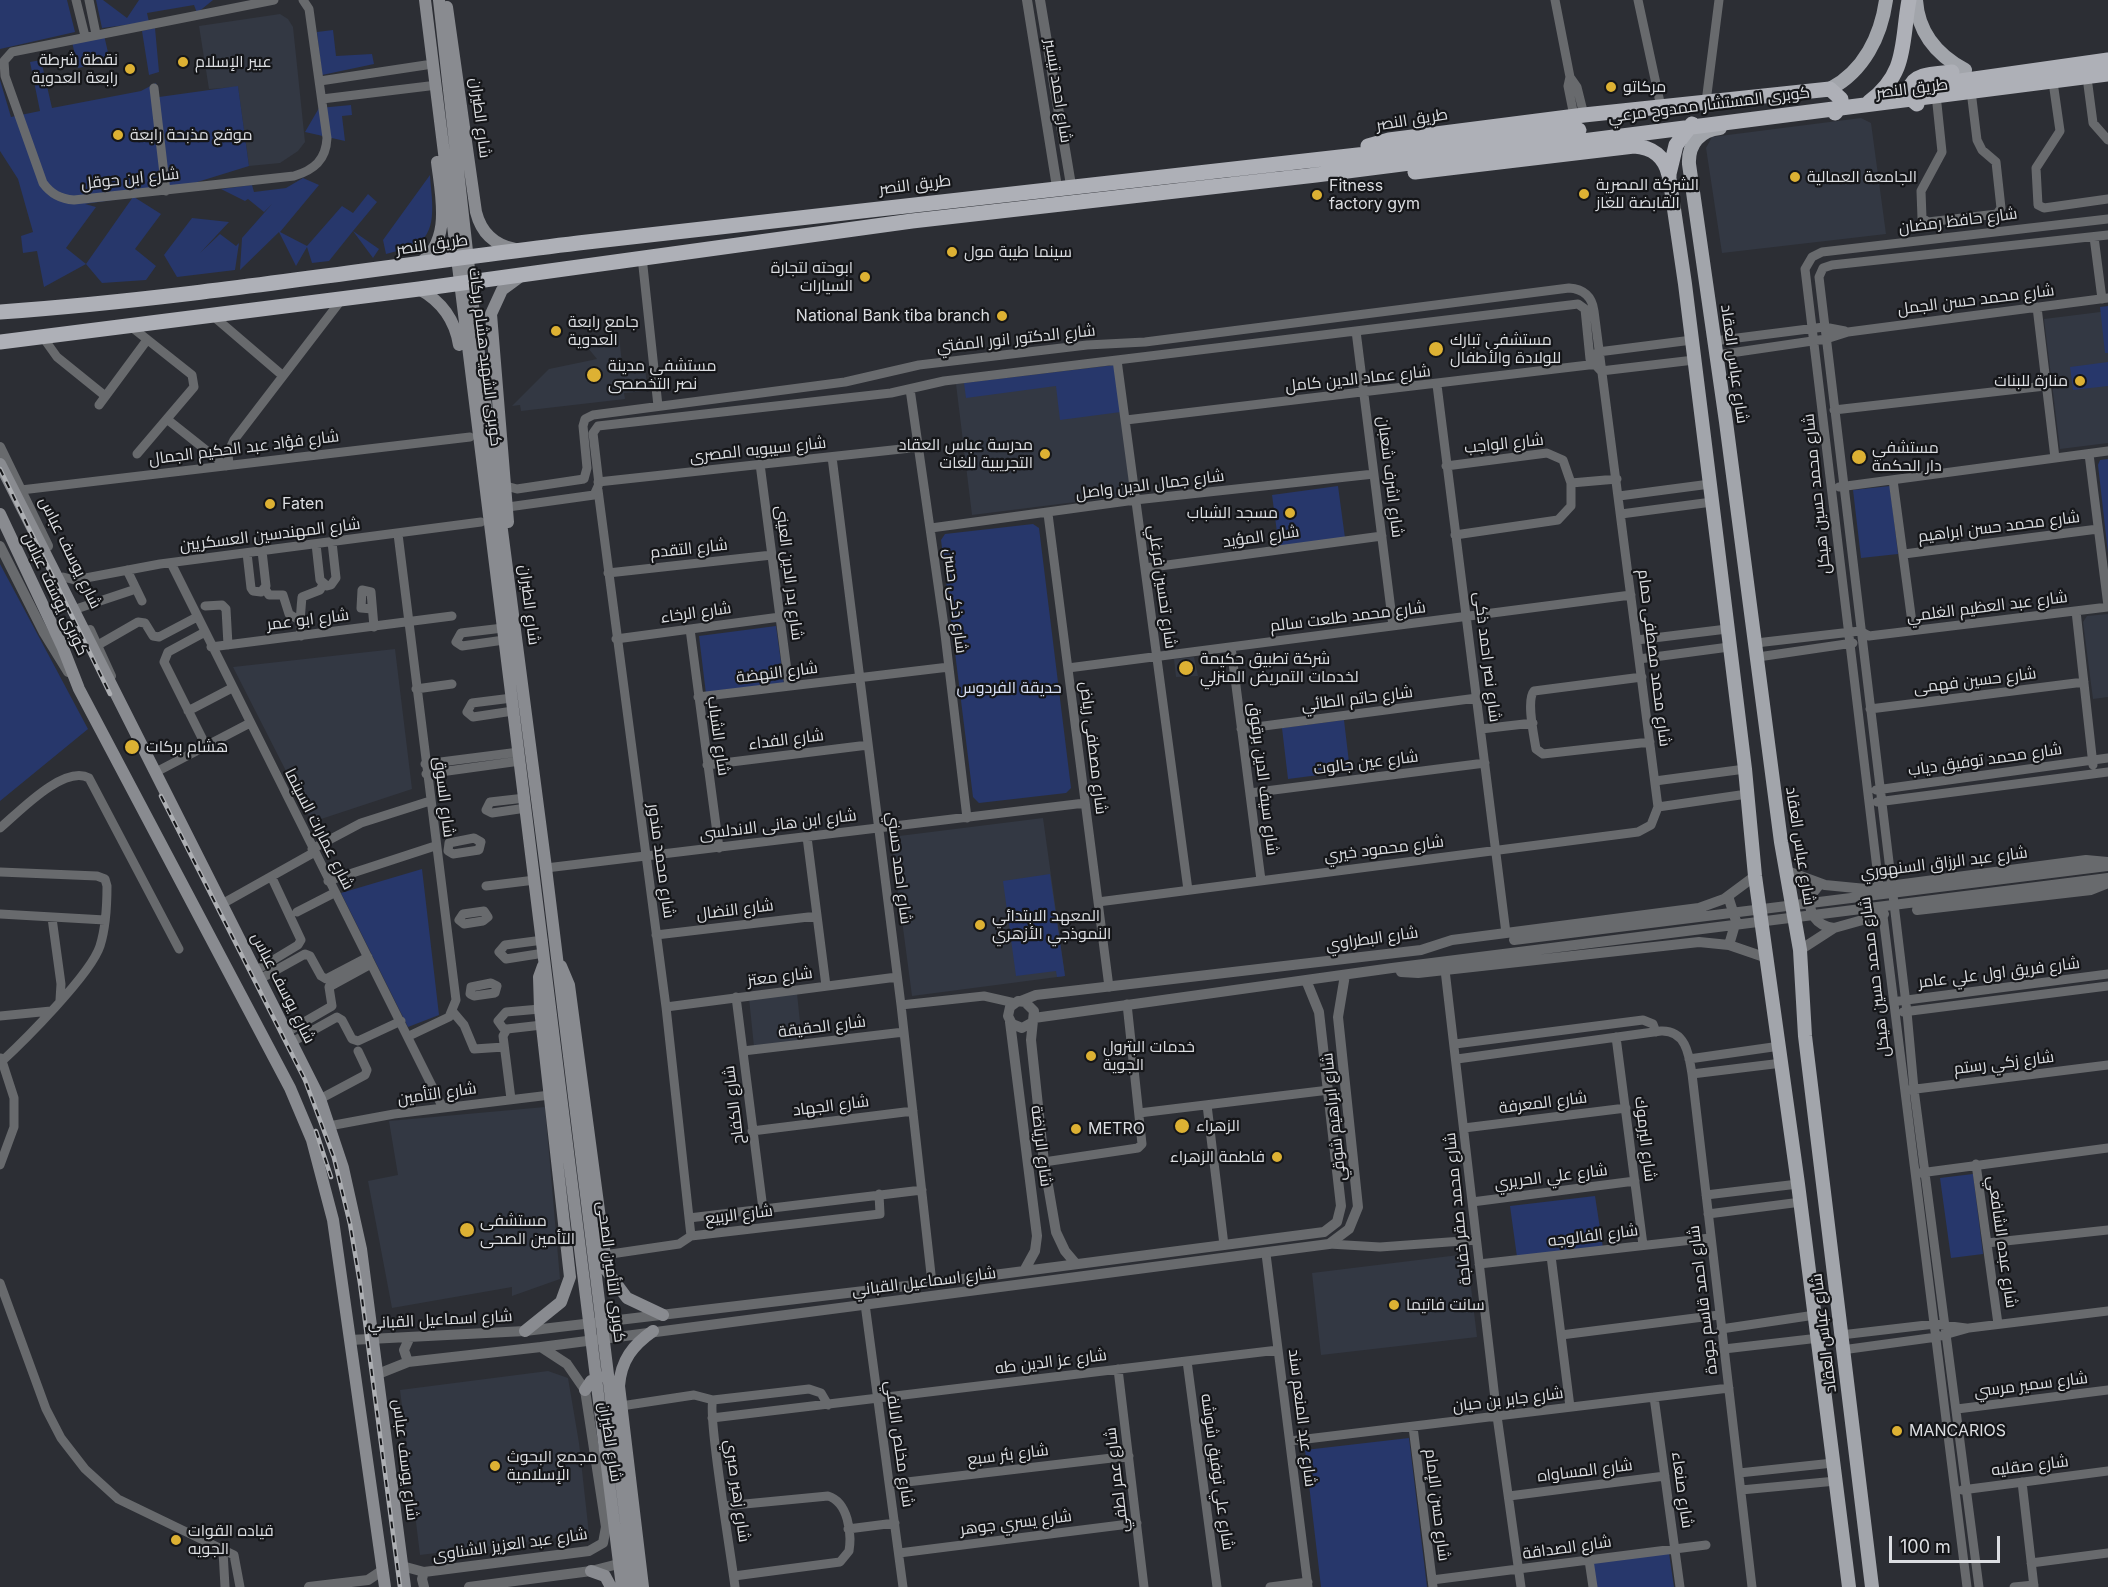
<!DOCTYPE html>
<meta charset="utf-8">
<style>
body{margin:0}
#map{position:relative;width:2108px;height:1587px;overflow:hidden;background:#2c2e34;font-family:Inter,sans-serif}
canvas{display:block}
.scale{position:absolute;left:1889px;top:1536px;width:111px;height:27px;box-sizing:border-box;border:3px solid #dcdee2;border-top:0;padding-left:8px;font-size:18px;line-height:21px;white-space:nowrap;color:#dcdee2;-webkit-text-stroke:4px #151619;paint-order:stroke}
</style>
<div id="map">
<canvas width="2108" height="1587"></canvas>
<div class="scale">100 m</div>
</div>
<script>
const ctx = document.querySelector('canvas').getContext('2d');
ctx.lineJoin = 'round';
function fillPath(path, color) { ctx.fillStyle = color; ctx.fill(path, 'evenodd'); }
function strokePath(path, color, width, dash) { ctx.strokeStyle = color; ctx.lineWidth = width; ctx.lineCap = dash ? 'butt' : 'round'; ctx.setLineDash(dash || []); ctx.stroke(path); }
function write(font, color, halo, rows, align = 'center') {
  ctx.font = font + ' Inter,Cairo,sans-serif'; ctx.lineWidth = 4.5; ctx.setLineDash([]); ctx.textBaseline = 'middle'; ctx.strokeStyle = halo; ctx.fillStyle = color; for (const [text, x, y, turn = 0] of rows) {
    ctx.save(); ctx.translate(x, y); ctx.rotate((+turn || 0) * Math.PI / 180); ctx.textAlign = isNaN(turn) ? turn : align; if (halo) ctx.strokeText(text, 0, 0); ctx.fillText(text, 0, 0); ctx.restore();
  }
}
fillPath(new Path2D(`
 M280,14L288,19L293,27L305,142L298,151L280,163L249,166L238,87L209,89L199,26Z
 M1861,118L1871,123L1886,234L1722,253L1706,148L1712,137Z
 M2108,311V443L2060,449L2044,319Z
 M619,335L622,364L644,362L648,391L624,393L625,399L521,411L520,405L512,406L549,369L597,359L583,342L590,338Z
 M1115,365L1131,495L972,515L956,384Z
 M2108,614V697L2093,699L2083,622L2087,616Z
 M395,649L412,789L312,822L233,667Z
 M1194,657L1198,676L1176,677L1174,659Z
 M1043,818L1065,976L912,996L891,837Z
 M797,993L802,1042L754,1047L749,998Z
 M545,1107L560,1279L512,1296V1287L392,1308L368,1181L398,1175L389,1121Z
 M1467,1254L1477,1337L1321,1355L1312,1273Z
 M548,1371L568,1378L579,1443L589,1534L420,1555L400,1390Z`), '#333843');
fillPath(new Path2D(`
 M0,0H67L75,32L0,49Z
 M96,0H103L127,18L139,0H213L197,13L194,5L147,13L149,22L102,28Z
 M155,28L159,72L149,75L142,31Z
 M333,30L336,56L372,54L374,64L322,75L317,32Z
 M104,35L110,61L78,68L72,42Z
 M41,60L52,108L141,91L156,83L159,97L238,86L249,166L165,192L134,197L161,214L135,249L156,266L146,280L102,283L86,264L44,287L37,251L23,253L21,236L33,232L18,179L0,151V80L11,117L40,111L30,62ZM133,197L86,264L66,248L96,207L85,204Z
 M351,105L352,115L342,116L345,141L305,132L319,108Z
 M430,175C431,196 439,230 418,243C410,249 396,251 386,254L383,240Z
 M303,178L319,185L280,232L307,246L342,206L353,213L368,194L377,202L353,231L379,249L373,258L353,231L329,261L312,263L307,247L296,266L279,232L240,270L242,238L272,204L264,212L248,199L245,201L221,189L252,185L254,192L286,188Z
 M192,218L229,222L200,253L220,234L236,246L239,243L235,270L177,277L164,255Z
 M2108,306V353H2105L2100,307Z
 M2108,362V386L2073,390L2070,367Z
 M1115,365L1121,412L1060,420L1056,386L966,398L964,383Z
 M2108,459V553L2098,465L2100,460Z
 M1338,486L1345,538L1279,547L1272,495Z
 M1890,486L1898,554L1861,558L1853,490Z
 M1033,524L1039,528L1071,788L1066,793L979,803L973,797L941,540L945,534Z
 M0,564L88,729L0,801Z
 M776,626L784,684L706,694L699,636Z
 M1344,720L1350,771L1288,779L1282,728Z
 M422,869L439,1015L408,1027L341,893Z
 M1050,874L1065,976L1057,977L1056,971L1016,976L1003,881Z
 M1973,1174L1983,1254L1951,1258L1940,1178Z
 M1595,1196L1603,1248L1517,1257L1510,1206Z
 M1409,1438L1427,1587H1321L1305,1450Z
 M1669,1553L1674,1587H1595L1592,1563Z`), '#27376b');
strokePath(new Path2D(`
 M76,0L85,36
 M89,0L96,34
 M274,0L12,52L4,61L5,76L43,183C51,194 60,199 74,200L294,176C314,170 326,160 327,138L309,9L303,0
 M1555,0L1570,77L1577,87L1584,115
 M1638,0L1661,107
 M1570,77L1568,86L1574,116
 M320,81L426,65
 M2088,85L2093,123L2108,140
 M154,88L166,191
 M2054,89L2060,131L2036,168L2038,205L2044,208L2108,199
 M322,99L429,86
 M1706,102L1719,0
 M1937,104L1942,152L1921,191L1922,218L1928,222L1997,214L2001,208L1996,162L1982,150L1977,140L1972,99
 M2094,237L2102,299
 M642,257L658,406
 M2037,307L2055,458
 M212,315L282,375
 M129,325L192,375L194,387L137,454
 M1356,331L1393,626
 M42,336L57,357L104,395
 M1714,341L1824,327L1845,331
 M1594,355L1598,352L1692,340
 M1717,355L1826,339L1848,332L2108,298
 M1117,360L1188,890
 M1601,371L1694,360
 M1437,385L1506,933
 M910,389L944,626L967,818
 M99,405L147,340
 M1834,410L2045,386
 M168,420L226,466
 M1126,420L1597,364
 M2089,454L2108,606
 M832,457L901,1005L932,1283
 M760,464L789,686
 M229,465L228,453L234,440L342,299
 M1446,466L1547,453L1563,460L1571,483L1617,479
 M1893,480L1913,630
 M598,482L920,447
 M506,486L517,489L584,479L587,468L583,426L585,419L593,415L845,382L919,365L1087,345L1145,342L1569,288C1583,289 1592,296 1594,311L1658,807L1651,825L1638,832L1098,902
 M1839,487L2108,451
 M21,490L470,437
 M598,490L666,1007L691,1236
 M1619,496L1710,484
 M508,507L594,495L599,484L593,433L598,426L891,393L944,381L1578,304L1585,309L1590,359L1601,371
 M1048,514L1109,987
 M1621,514L1712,502
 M931,528L1135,500L1374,474
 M398,534L456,1000L449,1017L409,1036
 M1455,535L1558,520L1571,506V483
 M316,544L320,580L327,586L331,585L336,578L332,542
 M247,553L251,588L253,591L261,592L266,586L262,551
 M1904,554L2098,529
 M171,563L443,1108
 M1145,568L1382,536
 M127,570L142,601
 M608,573L772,555
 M63,577L75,580L160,564L481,522
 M265,589L269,595H283L289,614L299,620
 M205,606L222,605L226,609L228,645
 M79,608L136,589
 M372,609L361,608L362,590L371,592L374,627
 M2076,611L2093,765
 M503,628L461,633L456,642L462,646L504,640
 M690,629L719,848
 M205,632L168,652L164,662L206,746
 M301,636C299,622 301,610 302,597L320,590L323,584
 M616,639L780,617
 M1637,640L1727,629
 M1756,643L1860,631L1869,636L2108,607
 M98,645L138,622L145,623L153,636L159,637L197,617
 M211,647L452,616
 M1231,647L1261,880
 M1758,657L1853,643
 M1639,659L1729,647
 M1068,668L1631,595
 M1642,677L1534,691C1526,700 1534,736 1536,749L1543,754L1650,742
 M416,689L452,684
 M698,697L949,667
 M512,698L472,703L467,712L473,717L513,711
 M1870,709L2084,682
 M188,711L232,688
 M1241,729L1477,698
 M1481,729L1533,723
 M425,764L519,752
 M707,765L868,745
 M156,772L250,723
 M426,774L520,761
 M1655,781L1745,769
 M1876,790L2108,758
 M1250,793L1485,763
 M525,798L490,802L486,810L492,813L526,808
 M1877,802L2108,772
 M1658,807L1747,794
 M0,828C18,813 64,764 89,778L179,949
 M807,837L826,986
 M474,838L481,842L479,850L453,854L448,851L449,843Z
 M312,849L361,823L430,801
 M546,868L1085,803
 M0,872L97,876L105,879L107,886C107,906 106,927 100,946C91,974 24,1041 0,1063
 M328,881L435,846
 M486,886L535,880
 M1880,894L1805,269L1812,257L1822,252L2108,219
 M222,904L313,853
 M1882,908L1967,1587
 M484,911L488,917L483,921L464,924L459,920L463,914Z
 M297,912L334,893
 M0,914L105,920
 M52,918L61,984L60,1000
 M656,935L817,916
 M543,940L505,945L499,952L506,959L544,953
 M1445,970L1497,1416L1521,1587
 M255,971L298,945L301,940L272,878
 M260,979L305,954L310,956L321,976L326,979L368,957
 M491,983L497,986L495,993L474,996L470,994L471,987Z
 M736,997L763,1209
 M1899,1001L2108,974
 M901,1005L984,996L1015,1003
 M666,1007L897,977
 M540,1009L506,1012L498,1021L503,1028L507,1029L542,1025
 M453,1012L464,1025L474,1049L504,1047
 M1903,1012L2108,986
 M0,1016L51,1011
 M507,1029L503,1036L511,1099
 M287,1032L332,1006L329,987L371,964
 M1616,1037L1643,1245
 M292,1042L337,1017L342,1020L352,1039L358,1041L401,1021
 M1455,1044L1643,1020L1653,1024L1656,1032
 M743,1051L904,1032
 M1457,1059L1661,1031C1686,1030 1689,1055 1692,1074L1752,1587
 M1689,1059L1780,1046
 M1692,1074L1782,1063
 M1908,1090L2108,1065
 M320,1099L365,1075L367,1070L358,1051
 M1207,1105L1224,1245
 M1139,1113L1329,1090
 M329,1126L394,1114L550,1095
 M1464,1128L1626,1108
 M752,1131L913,1111
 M1044,1162L1138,1148L1142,1144L1127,1004
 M1976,1164L1998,1324
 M0,1165L14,1127V1098L1,1058
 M1920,1173L2108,1148
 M1706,1195L1798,1184
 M1472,1202L1635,1181
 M1708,1214L1801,1202
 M689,1218L922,1190
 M1987,1243L2108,1230
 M1329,1244L1380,1247L1476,1240
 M1266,1254L1308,1587
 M604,1255L679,1244L691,1236L880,1214L879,1194
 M1551,1256L1570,1407
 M1479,1264L1710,1238
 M0,1283L46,1409L61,1438L85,1469L118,1499L234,1555L240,1587
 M865,1304L903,1587
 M1721,1329L1815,1315
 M1561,1335L1719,1315
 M1841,1335L1935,1324L1966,1328
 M1724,1349L1819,1338
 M1842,1350L1937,1337L1969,1328L2108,1311
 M1187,1361L1217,1587
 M1118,1369L1144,1587
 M1654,1397L1680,1587
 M713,1400C707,1412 732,1561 735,1587
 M621,1406L694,1395L713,1400L809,1389L821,1393L828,1405
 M1957,1409L2108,1390
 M712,1418L1278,1350
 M1413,1427L1433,1587
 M1290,1441L1729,1388
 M1739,1473L1833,1463
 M2022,1482L2034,1587
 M890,1484L1129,1456
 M1741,1490L1836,1481
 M1962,1490L2108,1471
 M1509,1496L1665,1476
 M724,1506L828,1496C848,1502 852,1533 849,1551L840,1562L734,1576
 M848,1529L895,1523
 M223,1551L225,1587
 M899,1553L1137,1523
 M1589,1560L1593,1587
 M2031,1563L2108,1553
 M1432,1580L1706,1545
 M1270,1587L1308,1582
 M1979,1587L1914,1089L1907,1012L1819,277L1823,268L1832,265L2108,235
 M2014,1587L2034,1585`), '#686a6d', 9);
strokePath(new Path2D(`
 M1027,0L1057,187
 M1040,0L1071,185
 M0,447L48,546
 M0,546L44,633L68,672
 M90,630L111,676
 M1787,871L1825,885L1866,889L2086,860L2108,862
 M1820,884L1811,895C1807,912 1816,926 1834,928
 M1728,896L1736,921L1729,945
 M1917,910L2091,890L2108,883
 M1514,940L2108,866
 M1800,950L1834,928L1884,914
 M1401,972L1418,973L1699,942L1729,945L1767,958
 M1021,1001L1036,995L1421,950L1452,940L1699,908L1724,899L1755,876
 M1034,1018L1392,968L2108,878
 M1010,1022L1037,1236L1035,1251L1024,1271
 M1031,1023L1022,1028L1012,1024L1008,1016L1010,1007L1018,1001L1025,1002L1034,1011L1031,1040L1044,1162L1056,1232L1065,1251L1076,1264
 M350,1340L525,1331L932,1283L1324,1232L1337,1222L1341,1206L1319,1012L1306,980
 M408,1362L404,1350L409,1339
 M378,1374L408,1362L541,1347L1329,1244L1349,1229L1358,1207L1338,1017L1345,975
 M402,1566L424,1572L589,1551L603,1543L606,1527L585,1390L567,1364L541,1347
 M424,1572L422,1579L424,1587
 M309,1587L368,1580L383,1570
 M469,1587L591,1571L626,1562`), '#686a6d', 10);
strokePath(new Path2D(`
 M425,0L622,1587
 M439,0L475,323L546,868L634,1587
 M447,7L476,212C481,232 494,245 515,249
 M417,265C453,243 441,196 437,162
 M419,289C441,301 455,320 459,345
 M0,464L320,1099L343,1168L361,1249L405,1587
 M0,514L63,648L79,689L290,1088L312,1140L333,1220L385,1587
 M508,522L491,314L502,290L521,276
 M561,966L569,985L607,1271L627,1298L663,1315
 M525,1331L561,1302L570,1277L540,1009L539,977L543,966
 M585,1390L591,1381L600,1377
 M591,1571L605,1576L611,1587
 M643,1587L619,1386C621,1360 633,1345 653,1331`), '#898b90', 12);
strokePath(new Path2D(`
 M1916,0C1918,33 1937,55 1965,70
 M1830,89C1864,71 1881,36 1886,0
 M1720,128C1700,130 1688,144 1689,164L1726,422L1781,842L1800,950L1805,1036L1872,1587
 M1669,175L1685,284L1717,541L1745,769L1755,876L1798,1184L1849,1587`), '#a2a5ab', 14);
strokePath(new Path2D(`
 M1939,84L2108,60
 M1869,102C1908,73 1901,43 1909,0
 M1917,104C1911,100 1908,95 1910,88C1914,72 1939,74 1952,72
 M1368,146L1389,140L1584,115L1830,89L1841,99V106L1835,113
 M1415,172L1634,146C1652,147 1665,157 1669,175
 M1669,174L1676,145L1692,124
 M0,312C196,298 391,265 587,242C917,203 1248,169 1579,130
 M0,342L419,289L912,221L1316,175L2108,74`), '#aeb0b7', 15);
const rail = new Path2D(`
 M0,469L110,694
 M161,796L305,1080L334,1158L350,1224L360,1283L400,1587
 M316,1131L331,1177`);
strokePath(rail, '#adafb3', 4.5);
strokePath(rail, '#151619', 2, [7]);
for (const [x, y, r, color] of [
 [183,62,6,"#ddb133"],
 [130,69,6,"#ddb133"],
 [1611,87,6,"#ddb133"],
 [118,135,6,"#ddb133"],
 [1795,177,6,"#ddb133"],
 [1584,194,6,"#ddb133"],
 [1317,195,6,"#ddb133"],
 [952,252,6,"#ddb133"],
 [865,277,6,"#ddb133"],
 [1002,316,6,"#ddb133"],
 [556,331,6,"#ddb133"],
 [1436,349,8,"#ddb133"],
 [594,375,8,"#ddb133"],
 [2080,381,6,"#ddb133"],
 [1045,454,6,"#ddb133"],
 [1859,457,8,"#ddb133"],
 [270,504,6,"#ddb133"],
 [1290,513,6,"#ddb133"],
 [1186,668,8,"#ddb133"],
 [132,747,8,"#ddb133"],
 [980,925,6,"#ddb133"],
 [1091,1056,6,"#ddb133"],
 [1182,1126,8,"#ddb133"],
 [1076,1129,6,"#ddb133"],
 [1277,1157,6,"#ddb133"],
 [467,1230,8,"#ddb133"],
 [1394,1305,6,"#ddb133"],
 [1897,1431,6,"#ddb133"],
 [495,1466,6,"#ddb133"],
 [176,1540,6,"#ddb133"]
]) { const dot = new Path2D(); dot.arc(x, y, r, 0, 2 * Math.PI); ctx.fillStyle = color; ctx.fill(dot); strokePath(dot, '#151619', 2); }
write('16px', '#dcdee2', '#151619', [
 ["نقطة شرطة",118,60,"right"],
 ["رابعة العدوية",118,78,"right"],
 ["عبير الإسلام",195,62],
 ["مركاتو",1623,87],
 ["موقع مذبحة رابعة",130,135],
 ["الجامعة العمالية",1807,177],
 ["الشركة المصرية",1596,185],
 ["القابضة للغاز",1596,203],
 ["Fitness",1329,186],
 ["factory gym",1329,204],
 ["سينما طيبة مول",964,252],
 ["ابوحته لتجارة",853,268,"right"],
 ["السيارات",853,286,"right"],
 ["National Bank tiba branch",990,316,"right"],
 ["جامع رابعة",568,322],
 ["العدوية",568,340],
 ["مستشفى تبارك",1450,340],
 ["للولادة والأطفال",1450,358],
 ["مستشفى مدينة",608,366],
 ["نصر التخصصى",608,384],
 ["منارة للبنات",2068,381,"right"],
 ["مدرسة عباس العقاد",1033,445,"right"],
 ["التجريبية للغات",1033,463,"right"],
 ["مستشفي",1872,448],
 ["دار الحكمة",1872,466],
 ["Faten",282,504],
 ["مسجد الشباب",1278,513,"right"],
 ["شركة تطبيق حكيمة",1200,659],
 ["لخدمات التمريض المنزلي",1200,677],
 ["هشام بركات",146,747],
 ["المعهد الابتدائي",992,916],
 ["النموذجي الأزهري",992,934],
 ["خدمات البترول",1103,1047],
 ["الجوية",1103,1065],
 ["الزهراء",1196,1126],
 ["METRO",1088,1129],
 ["فاطمة الزهراء",1265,1157,"right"],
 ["مستشفى",480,1221],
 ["التأمين الصحى",480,1239],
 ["سانت فاتيما",1406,1305],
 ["MANCARIOS",1909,1431],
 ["مجمع البحوث",507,1457],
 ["الإسلامية",507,1475],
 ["قياده القوات",188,1531],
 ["الجويه",188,1549]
], 'left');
write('16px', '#dcdee2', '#151619', [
 ["طريق النصر",1912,89,-7],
 ["شارع احمد تيسير",1058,91,81],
 ["كوبرى المستشار ممدوح مرعي",1709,105,-7],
 ["شارع الطيران",480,118,83],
 ["طريق النصر",1412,120,-9],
 ["شارع ابن حوقل",130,179,-6],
 ["طريق النصر",915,185,-7],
 ["شارع حافظ رمضان",1958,221,-7],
 ["طريق النصر",432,245,-8],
 ["شارع محمد حسن الجمل",1976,300,-7],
 ["شارع الدكتور انور المفتي",1016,339,-6],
 ["كوبرى الشهيد هشام بركات",485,357,83],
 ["شارع عباس العقاد",1734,364,82],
 ["شارع عماد الدين كامل",1358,379,-6],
 ["شارع الواجب",1504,444,-6],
 ["شارع فؤاد عبد الحكيم الجمال",244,448,-7],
 ["شارع سيبويه المصرى",758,450,-6],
 ["شارع اشرف شعبان",1390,477,83],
 ["شارع جمال الدين واصل",1150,485,-7],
 ["شارع محمد حسين هيكل",1817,494,-96],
 ["شارع محمد حسن ابراهيم",1999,527,-7],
 ["شارع المهندسين العسكريين",270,535,-7],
 ["شارع المؤيد",1261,537,-8],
 ["شارع التقدم",689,549,-6],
 ["شارع يوسف عباس",70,553,64],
 ["شارع بدر الدين العينى",789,573,83],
 ["شارع تحسين فرغلي",1162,587,82],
 ["كوبرى يوسف عباس",55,594,65],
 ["شارع ذكى حسن",955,601,83],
 ["شارع الطيران",529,605,83],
 ["شارع عبد العظيم الغلمي",1987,607,-7],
 ["شارع الرخاء",696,613,-8],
 ["شارع محمد طلعت سالم",1348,617,-7],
 ["شارع ابو عمر",308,620,-7],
 ["شارع نصر احمد ذكى",1487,657,83],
 ["شارع محمد مصطفى حمام",1654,658,83],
 ["شارع النهضة",777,673,-7],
 ["شارع حسين فهمى",1975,681,-7],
 ["شارع حاتم الطائي",1357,699,-7],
 ["شارع الشباب",718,736,82],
 ["شارع الفداء",786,740,-7],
 ["شارع مصطفى رياض",1093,748,83],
 ["شارع محمد توفيق دياب",1985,760,-8],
 ["شارع عين جالوت",1366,763,-7],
 ["شارع سيف الدين برقوق",1263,779,83],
 ["شارع السوق",444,797,83],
 ["شارع ابن هانى الاندلسى",778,825,-7],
 ["شارع عمارات السينما",319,829,63],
 ["شارع عباس العقاد",1800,846,81],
 ["شارع محمود خيري",1384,849,-7],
 ["شارع محمد مندور",661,861,82],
 ["شارع عبد الرزاق السنهوري",1944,863,-7],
 ["شارع احمد حسني",899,868,83],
 ["شارع النضال",735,910,-7],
 ["شارع البطراوي",1372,939,-8],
 ["شارع فريق اول علي عامر",1999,973,-7],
 ["شارع معتز",780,977,-7],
 ["شارع محمد حسين هيكل",1875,977,-97],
 ["شارع يوسف عباس",283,988,63],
 ["شارع الحقيقة",822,1027,-7],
 ["شارع زكي رستم",2004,1063,-7],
 ["شارع التأمين",437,1094,-8],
 ["شارع المعرفة",1543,1103,-7],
 ["شارع الكفاح",734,1105,-97],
 ["شارع الجهاد",831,1106,-7],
 ["شارع ابراهيم شوقي",1334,1117,-96],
 ["شارع اليرموك",1645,1139,83],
 ["شارع الرياضة",1041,1146,83],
 ["شارع علي الحريري",1551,1177,-7],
 ["شارع محمد صقر خفاجة",1458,1209,-96],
 ["شارع الربيع",739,1215,-7],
 ["شارع الفالوجه",1593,1236,-7],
 ["شارع عبده الشافعي",2002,1242,82],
 ["كوبرى التأمين الصحى",611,1272,83],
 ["شارع اسماعيل القباني",924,1282,-7],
 ["شارع احمد قاسم جودة",1703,1300,-97],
 ["شارع اسماعيل القباني",440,1320,-3],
 ["شارع عباس العقاد",1824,1333,-97],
 ["شارع عز الدين طه",1051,1362,-7],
 ["شارع سمير مرسي",2031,1385,-7],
 ["شارع جابر بن حيان",1508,1400,-7],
 ["شارع عبد المنعم سند",1302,1418,83],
 ["شارع الطيران",610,1442,81],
 ["شارع مخلص الالفي",899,1444,82],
 ["شارع بئر سبع",1008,1455,-7],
 ["شارع يوسف عباس",405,1460,83],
 ["شارع صقليه",2030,1466,-7],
 ["شارع المساواه",1585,1471,-7],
 ["شارع علي توفيق شوشه",1217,1472,82],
 ["شارع عمر لطفي",1117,1480,-97],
 ["شارع صنعاء",1682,1490,82],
 ["شارع زهير صبري",737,1491,82],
 ["شارع حسن الإمام",1437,1505,83],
 ["شارع يسري جوهر",1016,1523,-7],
 ["شارع عبد العزيز الشناوى",510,1545,-8],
 ["شارع الصداقة",1567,1548,-8]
]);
write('16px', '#d8e0f5', '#151619', [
 ["حديقة الفردوس",1009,688]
]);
</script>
